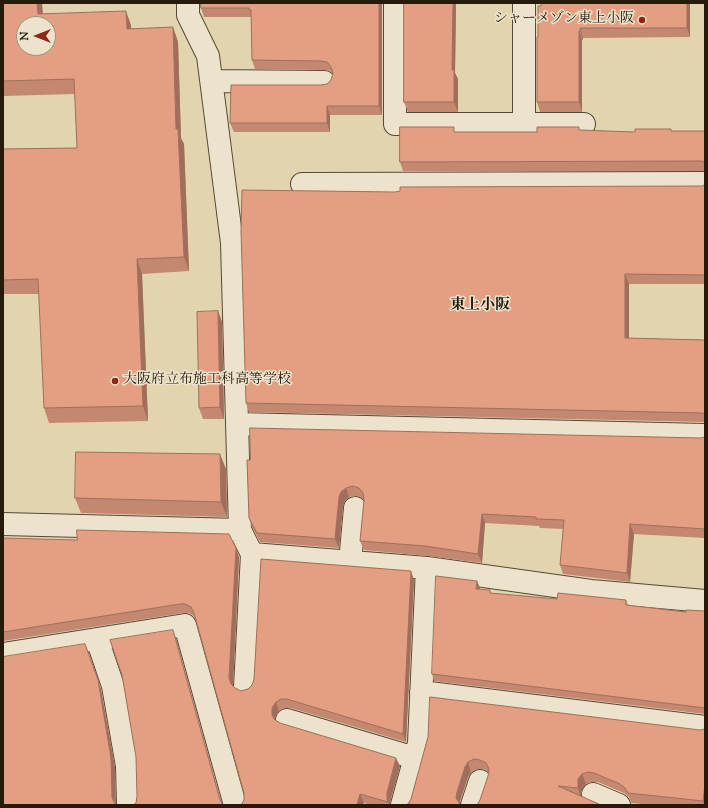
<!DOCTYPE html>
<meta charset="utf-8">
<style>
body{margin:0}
#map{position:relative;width:708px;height:808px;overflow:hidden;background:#e3d4b0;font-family:"Sorts Mill Goudy",serif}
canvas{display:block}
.frame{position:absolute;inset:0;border:4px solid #261a0b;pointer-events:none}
.north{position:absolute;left:16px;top:16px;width:40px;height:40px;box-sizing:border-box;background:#ede3cc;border:1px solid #9d937f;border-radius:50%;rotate:270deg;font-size:11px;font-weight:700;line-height:16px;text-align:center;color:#261a0b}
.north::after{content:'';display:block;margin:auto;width:14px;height:18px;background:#8f2418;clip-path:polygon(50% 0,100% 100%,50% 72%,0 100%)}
</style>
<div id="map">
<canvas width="708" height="808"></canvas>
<div class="frame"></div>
<div class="north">N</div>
</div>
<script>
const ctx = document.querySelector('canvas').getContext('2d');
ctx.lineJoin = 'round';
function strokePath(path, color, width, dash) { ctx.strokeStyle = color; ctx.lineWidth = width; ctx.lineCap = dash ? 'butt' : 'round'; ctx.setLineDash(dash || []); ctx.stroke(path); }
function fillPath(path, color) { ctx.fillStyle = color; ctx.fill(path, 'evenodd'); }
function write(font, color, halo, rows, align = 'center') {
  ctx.font = font + ' "Sorts Mill Goudy","Noto Serif JP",serif'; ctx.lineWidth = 3; ctx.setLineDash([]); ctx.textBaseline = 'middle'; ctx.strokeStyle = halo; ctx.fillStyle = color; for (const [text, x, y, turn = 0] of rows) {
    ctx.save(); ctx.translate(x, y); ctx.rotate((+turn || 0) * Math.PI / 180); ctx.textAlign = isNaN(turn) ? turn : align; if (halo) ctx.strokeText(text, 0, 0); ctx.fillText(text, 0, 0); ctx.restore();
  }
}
const minor = new Path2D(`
 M188,3V15L208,56L232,243L240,530L252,554L427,568L591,591L705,601
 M395,3V124H584
 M524,3V124
 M212,81L324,82
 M302,184L705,183
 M237,424L705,435
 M3,524L240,530
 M350,562L355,508
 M97,639L113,686L127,766L128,805
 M3,654L185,625L235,805
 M245,687L252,554
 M421,692L705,727
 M287,720L415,758
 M593,794L619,805
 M402,805L419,743L427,568
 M472,805L480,781`);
strokePath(minor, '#554834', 24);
strokePath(minor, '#ede3cc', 22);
fillPath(new Path2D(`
 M3,3H42L43,14L131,25V29L173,27L178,42L181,138L184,144L189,271L142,274L148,421L49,423L44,408L39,294H3V149L77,148L75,94L3,96Z
 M382,3V115H330V132H234L230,123L321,85L327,84L331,80L333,74L330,71L324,70L255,69L252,60L251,17H204L201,8Z
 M456,3L455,73L458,79V112H408L404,102Z
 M690,3V37L583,38V40H582V112H540L537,102V37Z
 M580,130L635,132L705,131V171H403L400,162L456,132H537Z
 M705,185V284H629V338L705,340V422L249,412L246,403L395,192L702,186Z
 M218,311L222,322L224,419H203L199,408Z
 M705,437V538L634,534L630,582L563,574L560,565L563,529L540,528L539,526L485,523L482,563L428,556L364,550L360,541L364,500L362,498L357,496L349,497L345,501L343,506L339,548L260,542L252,527L249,518L247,460L701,438Z
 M226,469L227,517L81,513L75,498Z
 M3,538L236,548L239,557L233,686L235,688L241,691L248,689L414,580L406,742L291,708H284L279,711L275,717V720L280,723L400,766L390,802V805H370L364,803L244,800V793L196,619L194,616L189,613H183L3,641Z
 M477,581L479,589L491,593L557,599L626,600L628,605L686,612L705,611V714L434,681L432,674Z
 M700,730L705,805H654L631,803L629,797L624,793L598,782H592L586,784L582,789L581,796L480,800L488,776L489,772L484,769H477L471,772L468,777L460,801V804H408L411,799L428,737Z`), '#c48870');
fillPath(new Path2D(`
 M37,3H42L43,24L38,14Z
 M379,3H382V115L379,106Z
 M453,3H456L455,73L458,79V112L454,102L452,70Z
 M687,3H690V37L687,28Z
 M126,11L131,25L132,44L127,29Z
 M173,27L178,42L181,138L184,144L189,271L184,257L176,129Z
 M580,28L583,38V40L580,31Z
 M579,31L582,40V112L579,102Z
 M327,106L330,115V132L327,123Z
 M137,259L142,274L148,421L143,406Z
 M625,274L629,284V347L625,338Z
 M218,311L222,322L224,419L220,407Z
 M220,454L226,469L227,517L221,502Z
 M346,488L349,497L345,501L343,506L339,548L335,539L339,497L341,492Z
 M482,514L485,523L482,563L478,554Z
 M630,524L634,534L630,582L627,573Z
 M236,548L239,557L233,686L231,684L229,678Z
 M411,571L414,580L406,742L403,734Z
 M477,581L480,588L479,595L476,589Z
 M173,630L176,639L222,805L220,800Z
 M85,644L101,689L115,767L116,805L112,797Z
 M276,702L279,711L275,717V723L272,715V708Z
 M396,758L400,766L390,802V805H389L387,799V793Z
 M468,762L471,772L468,777L460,801V805L456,798L457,792L465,767Z
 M582,774L586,784L582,789L581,798L578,788V779Z
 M705,784V805L703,801Z
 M360,794L364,803L363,805H357Z`), '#a06f5b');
const building = new Path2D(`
 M3,3H37L38,14L126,11L127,29L173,27L176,129H178L184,257L137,259L143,406L44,408L38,279L3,280V149L77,148L74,79L3,81ZM24,24H48V48H24Z
 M201,3H379V106H327V123H230L231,85H321L327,84L331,80L333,73L331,67L327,62L321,61L252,60L251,10H249V8H201Z
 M404,3H453L452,70H454V102H404Z
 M541,3H687V28H580V31H579V102H537V37H538V6H541Z
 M400,127H454V132H537V127H579V130L635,132V129H671V131H705V162L702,161L400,162Z
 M705,185V275L625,274V338L705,340V414L702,413L246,403L241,231L242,190L395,192L400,191V187L702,186Z
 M218,311L220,407L199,408L197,312Z
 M250,428L701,438L705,437V529L630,524L627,573L560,565L564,520L536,519V517L482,514L478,554L425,546L360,541L364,500L363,493L359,488L353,486L346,488L341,492L339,497L335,539L257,533L249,518L247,460H250Z
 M76,452L220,454L221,502L75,498Z
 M77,530L229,534L236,548L229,678L231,684L235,688L241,691L248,689L252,685L254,679L261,559L411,571L403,734L287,699H281L276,702L272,708V715L275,720L280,723L396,758L387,793V799L388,802L360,794L357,805H241L244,800V793L194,613L191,607L185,604H180L3,632V538L77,540Z
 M436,576L477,581L476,589L490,590V593L557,599L558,593L626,600V605L686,612V610L705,611V708L432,674Z
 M173,630L220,800L223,805H133L136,803L137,796L136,757L122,675L110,640Z
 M85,644L98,680L111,758L112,797L114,803L116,805H3V657Z
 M430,697L700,730L705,729V784L703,801L628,793L625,788L620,784L594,773L588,772L582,774L578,779V788L558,786L601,805H477L480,800L488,776L489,769L486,763L480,760L474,759L468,762L465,767L457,792L456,798L460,804L461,805H406L408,804L411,799L428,737Z`);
fillPath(building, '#e49e82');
strokePath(building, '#a06f5b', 1);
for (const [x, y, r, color] of [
 [642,20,4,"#8f2418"],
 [115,381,4,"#8f2418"]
]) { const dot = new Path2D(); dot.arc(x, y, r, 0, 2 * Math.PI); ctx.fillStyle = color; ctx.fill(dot); strokePath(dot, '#ede3cc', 1.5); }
write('14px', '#261a0b', '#ede3cc', [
 ["シャーメゾン東上小阪",634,20],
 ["大阪府立布施工科高等学校",123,381,"left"]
], 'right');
write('bold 15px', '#261a0b', '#ede3cc', [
 ["東上小阪",480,306]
]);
</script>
